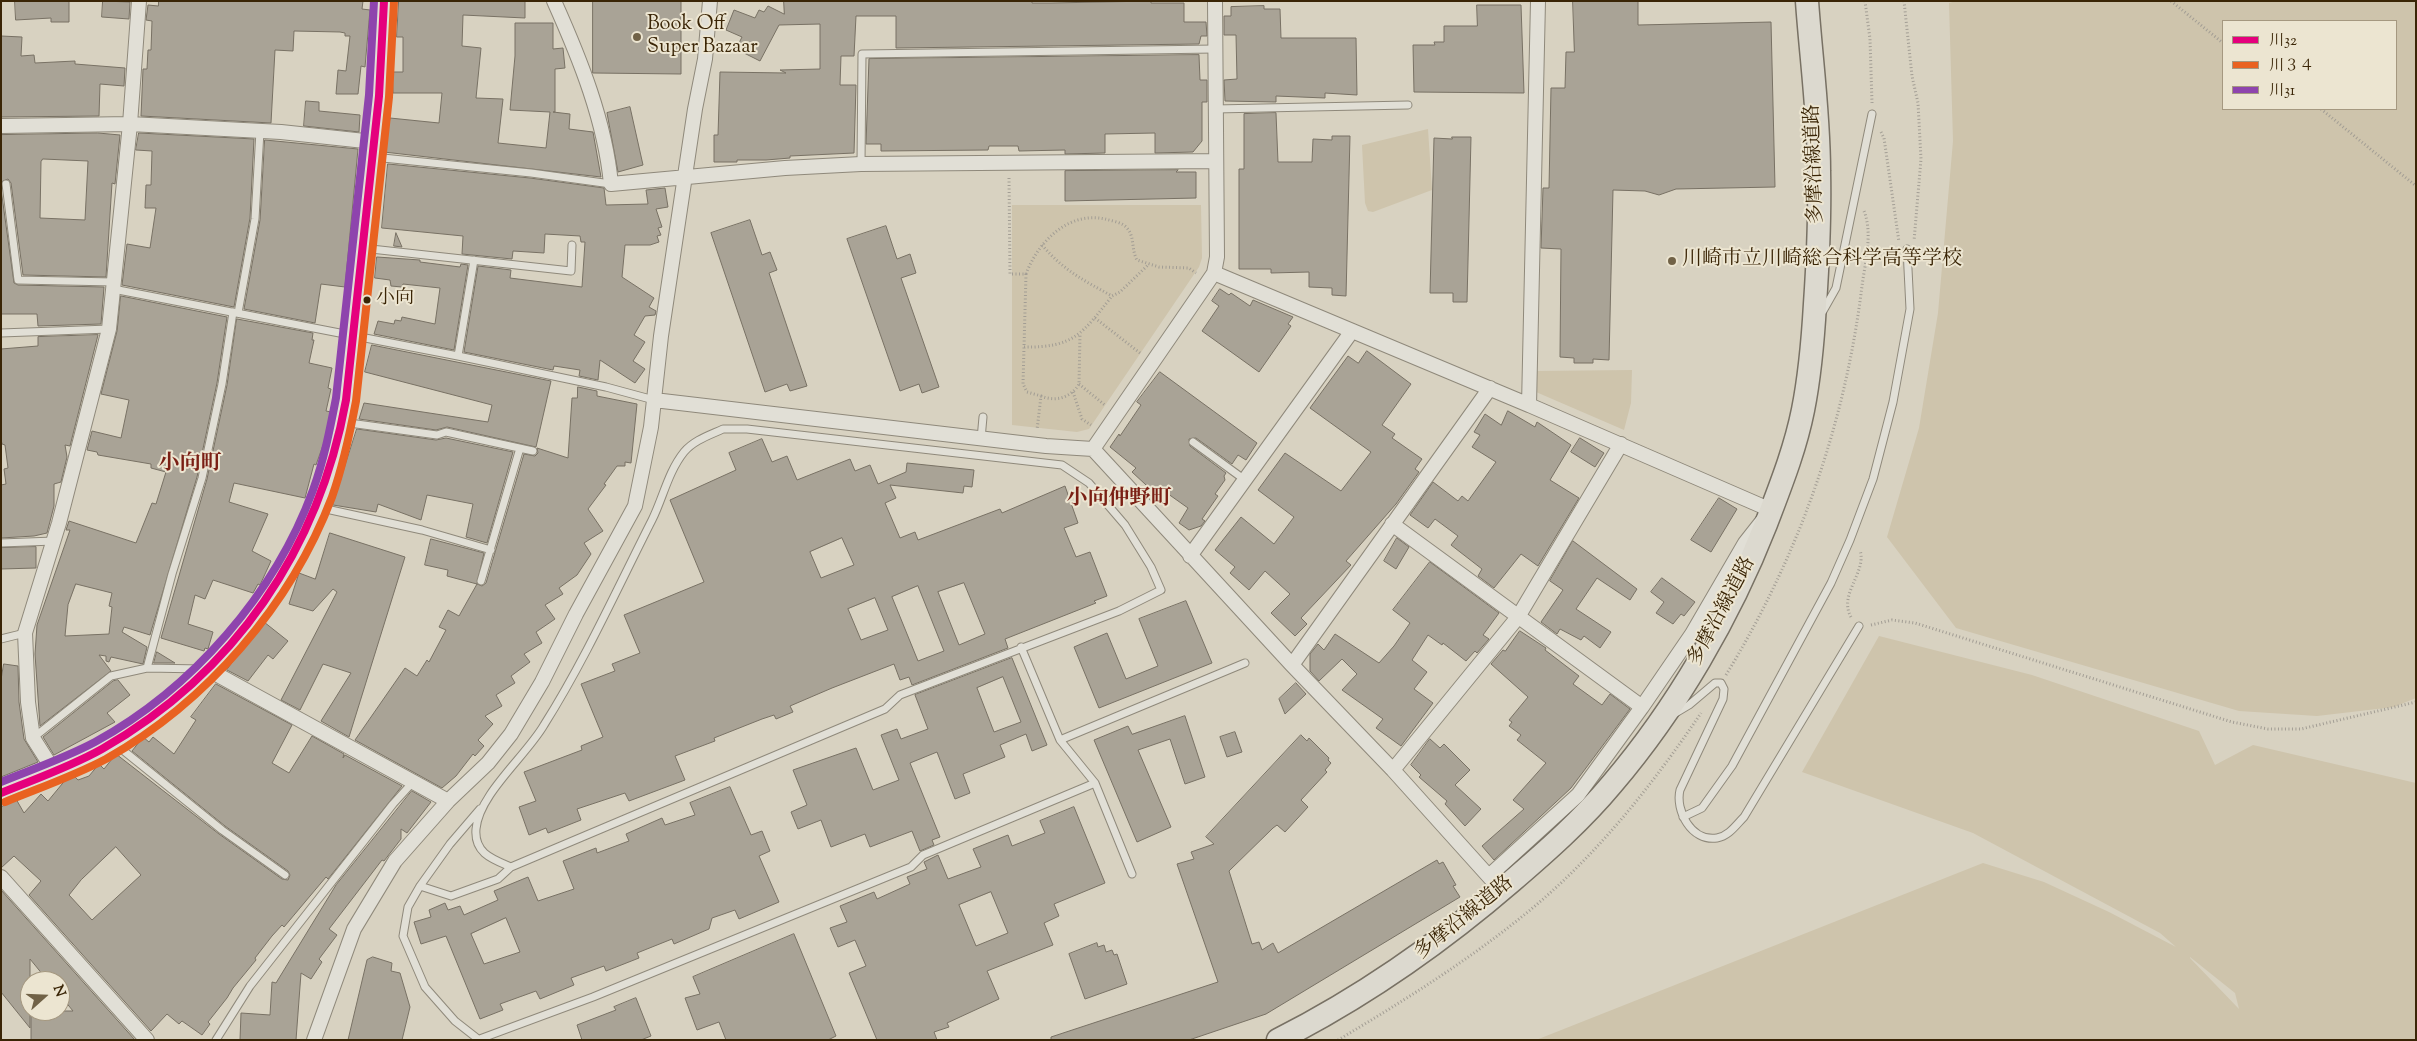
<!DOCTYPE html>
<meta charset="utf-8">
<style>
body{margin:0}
#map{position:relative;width:2417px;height:1041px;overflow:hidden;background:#d8d2c1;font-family:"Sorts Mill Goudy","Noto Serif JP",serif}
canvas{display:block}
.frame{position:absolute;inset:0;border:2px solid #3a2506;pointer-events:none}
.legend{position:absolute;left:2222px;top:20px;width:175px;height:90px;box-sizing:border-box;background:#ece5d1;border:1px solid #a59880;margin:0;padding:6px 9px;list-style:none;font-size:15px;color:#3a2506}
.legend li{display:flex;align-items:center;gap:10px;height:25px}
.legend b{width:25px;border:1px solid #a59880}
.north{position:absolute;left:20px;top:971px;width:50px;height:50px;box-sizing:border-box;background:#ece5d1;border:1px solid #a59880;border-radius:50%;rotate:70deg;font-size:14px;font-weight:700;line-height:20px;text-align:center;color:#3a2506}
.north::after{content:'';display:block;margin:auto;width:18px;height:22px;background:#716247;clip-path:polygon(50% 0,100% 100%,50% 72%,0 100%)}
</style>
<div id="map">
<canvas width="2417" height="1041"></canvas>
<div class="frame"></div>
<ul class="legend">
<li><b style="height:6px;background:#e5007d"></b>川32</li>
<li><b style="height:6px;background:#e96221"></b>川３４</li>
<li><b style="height:6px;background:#8e44ad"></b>川31</li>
</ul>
<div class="north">N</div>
</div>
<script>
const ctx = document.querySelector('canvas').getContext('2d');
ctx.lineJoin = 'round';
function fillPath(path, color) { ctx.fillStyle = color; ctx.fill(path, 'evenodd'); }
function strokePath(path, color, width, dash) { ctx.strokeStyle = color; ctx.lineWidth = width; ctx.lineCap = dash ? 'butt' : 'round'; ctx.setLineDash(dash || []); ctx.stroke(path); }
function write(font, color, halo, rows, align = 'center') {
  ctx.font = font + ' "Sorts Mill Goudy","Noto Serif JP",serif'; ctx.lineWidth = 4; ctx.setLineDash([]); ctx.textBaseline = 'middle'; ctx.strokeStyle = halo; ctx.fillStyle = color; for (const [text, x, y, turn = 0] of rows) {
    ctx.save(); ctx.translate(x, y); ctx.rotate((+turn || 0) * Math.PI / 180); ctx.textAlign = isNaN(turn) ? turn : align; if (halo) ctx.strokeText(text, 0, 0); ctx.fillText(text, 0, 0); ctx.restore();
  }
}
fillPath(new Path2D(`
 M1956,1H2416V698L2394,707L2317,716L2239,711L1956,628L1887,537L1919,428L1938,313L1953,141L1949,3ZM2223,21H2396V109H2223Z
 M1428,129L1432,190L1373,212L1368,211L1365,203L1362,145Z
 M1012,205H1201L1202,258L1199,267L1089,429L1077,432L1012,425Z
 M1632,370L1631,403L1624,430L1536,392V371Z
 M1879,636L2032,675L2199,731L2215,765L2253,745L2416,783V1040H1536L1983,863L2044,882L2109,912L2176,947L2160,933L1973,833L1802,772ZM2190,957L2235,993L2239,1009L2190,958Z`), '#cec4ac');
const building = new Path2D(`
 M15,1H69V22H51V18L16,20Z
 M103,1L130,2L129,19L102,17Z
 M159,1H363L362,9L370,10L365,67L361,66L358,94H336L338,70L346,71L350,36H345V33L340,32L294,31L293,51L275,50L271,123L141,116L143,69H147L148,50H151L152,21L146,20L148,5L158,6Z
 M399,1H525V18L463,15L462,46L481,48L476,98L503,99L498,143L546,148L550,112L510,110L515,56V23H553V49L563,48L565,68L555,69V112H553L570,114L569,129L593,132L601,177L384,152L390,118L439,123L442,93H393L392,72H403V37H397Z
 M593,1H681V74L593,73Z
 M784,1H1032V3H1051L1151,1V3H1184V22H1206L1207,36H1201L1199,44L896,48V16H856L854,56H841L840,85H856L854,153L790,156V158L766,160H737V162H714V135H718L720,72L786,73L780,70L820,69V24L779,25L760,61L736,49L742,37L726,30L734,10L755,18L759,10L764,12L768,6L784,14Z
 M1573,1H1638V25L1771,22L1775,187L1676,189L1659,195L1645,191L1613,190L1609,360L1593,359V363H1574V358L1560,357L1561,249L1541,248L1543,188H1549L1551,88H1565L1566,52H1574Z
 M1477,5H1521L1524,93L1414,92L1413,45H1435L1434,42H1444V26H1477Z
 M1264,6V9H1280L1281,38H1356L1357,95L1325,93V98L1276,96V102L1225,101L1224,80L1237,79L1236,35H1224V16H1231V7Z
 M1,36L22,37L21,56L34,55L35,63L75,61V64L125,68L124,86L100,84L99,116L1,117Z
 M1199,55L1200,80H1207V102H1202V141L1193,152L1155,153V133L1105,134V153L1065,154V150L1019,151L1018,146H989L988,150L881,151V144H866L869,59Z
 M306,101L319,102V111L360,115L359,132L304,126Z
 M630,107L643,165L618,172L607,113Z
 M1276,113L1278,162H1312L1313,139L1332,140V136H1350L1346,296L1332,295V288L1309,287V272L1271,273V269H1239V169H1244V114Z
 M98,133L120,135L115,184L112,183L106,277L23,275L11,183L8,179L1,182V135ZM43,159L88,161L85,220L40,218L41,162Z
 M139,133L254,139L250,218L234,307L122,285L127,244L150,248L156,208H145L146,185H151L152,151L136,150Z
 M1452,137H1471L1467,302H1453V293H1430L1434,138L1452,139Z
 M265,140L358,149L345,287L321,284L315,323L244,309L260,220Z
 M388,164L530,178L604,188L606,205L648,204L646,190L665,188L668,207L656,209L662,227L658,228L661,235L657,236L659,242L650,245H625L622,277L654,298L649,307L656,311L655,315L645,316L634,335L645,342L633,361L645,369L635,383L600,360L598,380L579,376L580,370L554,366L553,370L464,352L478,266L511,270L510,278L582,287L585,242H581L580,236L545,234L544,253L513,251L512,259L462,254L463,236L382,228Z
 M1178,170L1176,172H1196V198L1065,201V171Z
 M1,189L14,283L18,285L104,287L101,324L38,326L37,314H1Z
 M750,220L762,255L770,252L777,270L769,273L807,386L790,391L787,384L765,392L711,233Z
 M886,226L897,259L910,254L916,273L901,278L939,387L922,393L919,384L900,391L847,239Z
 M396,233L402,247L394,246Z
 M377,257L420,260V262L460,267L461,264L468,265L454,350L374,334L378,321L394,324L395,320L401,321L402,317L435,324L440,288L403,284L402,287L391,286L390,280L375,278Z
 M1220,289L1229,295L1231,293L1250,306L1253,300L1293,317L1288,324L1291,326L1259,372L1202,331L1219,306L1212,301Z
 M121,296L227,317L217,383L197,477L150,635L124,627L122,632L147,647L143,664L111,657L109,662L106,661V656L99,655L111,671L40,726L35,654L37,625L70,530H66L69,521L136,543L152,503L156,504L166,472L151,468V464L98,455L97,452L87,450L92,431L121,438L129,400L101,394L117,331ZM76,584L112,593L109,606L112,607L109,634L65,636L68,605Z
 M237,319L313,333L312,340H314L309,363L332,368L328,388L331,389L326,411L331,412L327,434L316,465L314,464L305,498L234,483L229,502L268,514L252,551L271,561L260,585L258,584L253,593L213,580L205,599L195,595L188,624L213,632L208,649L205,648L204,651L161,638L207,479L227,385Z
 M98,335L70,446L65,445L67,457L61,482L54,484V506L47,533L34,536L1,538V485L6,484L4,469L8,468L5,445L2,444L1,439V349L38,346V337Z
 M372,345L551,381L536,447L447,427L436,430L359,419L364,403L488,422L492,405L365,372Z
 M1367,351L1411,384L1382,425L1395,434L1392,438L1422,459L1415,469L1419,472L1396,504L1346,561L1351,565L1301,618L1307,624L1295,636L1271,613L1290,594L1265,571L1249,590L1230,573L1235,567L1215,550L1241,517L1274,544L1294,517L1258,490L1285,453L1341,491L1371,452L1310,408L1348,356L1358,363Z
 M1160,372L1257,443L1246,460L1238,455L1232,464L1196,438L1189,439L1190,446L1226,473L1224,476L1225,480L1215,494L1218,496L1202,519L1205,521L1201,526L1189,530L1179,523L1188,508L1164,491L1159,497L1132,472L1136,468L1110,447L1119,434L1120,436L1141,405L1137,402Z
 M578,387L597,391V396L637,404L631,463L625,462V466H617L604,484L606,485L588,509L603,531L584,543L591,554L577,575L559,588L563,594L545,605L555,619L536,632L542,643L524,654L530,662L511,676L515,683L496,695L502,706L485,716L493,724L478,740L484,746L475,756L473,754L456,776L442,788L355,740L405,668L417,676L427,660L429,662L446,630L439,627L448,610L459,616L477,584L482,586L486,583L524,454L535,456L538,453L537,448L568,458L572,398H577Z
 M1508,411L1535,427L1537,422L1571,445L1550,480L1579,498L1538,566L1521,554L1494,588L1478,576L1482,569L1451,545L1458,536L1435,519L1428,528L1410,515L1433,482L1458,501L1462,496L1468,501L1496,462L1472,447L1480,435L1474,432L1485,414L1501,425Z
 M357,429L436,440L446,438L513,452L487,543L466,537L473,504L427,495L421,520L378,504L376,512L333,505Z
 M1580,438L1604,453L1595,467L1571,452Z
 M762,439L772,462L787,456L797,480L850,459L855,471L870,465L878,484L906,472L907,463L974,470L972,487L964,486L963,493L890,485L896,498L885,503L900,538L915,532L918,540L1000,509L1002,513L1065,486L1078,523L1064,528L1076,557L1090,552L1107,596L1094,601L1096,603L1005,639L1008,648L912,685L909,677L900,680L894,664L832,688L790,706L793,712L776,719L774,715L762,719L714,738L715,741L675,756L685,780L629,801L625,793L577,809L581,820L548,833L546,828L529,835L519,807L536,801L524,772L582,750L581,746L603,737L581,684L615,671L612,664L640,653L624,615L704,582L670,500L736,470L729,453ZM842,538L854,565L821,578L810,552ZM964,583L985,634L959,645L938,592ZM918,586L944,651L918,661L892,597ZM875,598L888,630L861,640L848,609Z
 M1719,498L1737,509L1711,552L1691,540Z
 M330,533L405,557L349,737L321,721L351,673L323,664L300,710L281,700L337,592L333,589L313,611L289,604L299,573L315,579Z
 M1397,538L1409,547L1396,569L1384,561Z
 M431,539L484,553L477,584L447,576L448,570L425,565Z
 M1573,541L1637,589L1630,600L1597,578L1576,609L1611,632L1600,648L1584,636L1581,640L1560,629L1557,634L1541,622L1563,590L1550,581Z
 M36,547V568L1,569V548Z
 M1430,562L1499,613L1483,635L1489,639L1477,653L1475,651L1466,661L1443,643L1442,645L1428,635L1412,660L1427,672L1414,689L1433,703L1401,746L1376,728L1383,719L1342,690L1357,674L1342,659L1319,681L1310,671V654L1318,644L1324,650L1335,634L1379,663L1394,646L1410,623L1393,610Z
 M1662,578L1695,602L1684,616L1681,614L1673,624L1656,613L1664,602L1651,592Z
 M1186,601L1212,663L1099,708L1074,647L1107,633L1126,679L1158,666L1139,619Z
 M264,622L288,641L273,659L268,655L248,681L227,670Z
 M1520,631L1546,648L1545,650L1579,676L1573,684L1602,705L1610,694L1630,709L1571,788L1494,860L1482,846L1524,809L1513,800L1546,763L1517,740L1521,735L1509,726L1512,722L1509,720L1528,697L1491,664L1503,650L1505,651Z
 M157,652L175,663H154Z
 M1012,658L1047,745L1032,751L1026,734L1000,745L1005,757L963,774L970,793L955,799L937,752L910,763L940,837L932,840L934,845L920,851L912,831L870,847L865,834L831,847L821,820L798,829L791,812L807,805L793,770L856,748L873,790L899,780L881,735L897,729L901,739L928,729L915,695ZM1003,677L1021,722L994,732L977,688Z
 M4,664L18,666L19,702L24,739L38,762L1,777V680Z
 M118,680L130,695L107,713L115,722L54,755L43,737L113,681Z
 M1296,683L1306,694L1285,714L1279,699Z
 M216,684L292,725L272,763L289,773L312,736L344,754L343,758L345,755L402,786L328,879L326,877L284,927L282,925L272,936L255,958L256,960L233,988L227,998L208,1022L210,1024L202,1035L182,1021L179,1024L167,1014L151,1031L29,895L41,881L14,856L1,868V807L16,799L24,813L41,794L48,801L67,778L73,775L78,780L89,776L99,764L104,769L116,754L219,834L282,879L288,880L290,875L288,871L225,826L132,751L143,737L149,742L153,737L174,754L196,720L191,717ZM116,847L141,875L92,920L69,895L81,880Z
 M1185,716L1205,777L1185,784L1170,739L1138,750L1171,827L1137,842L1094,740L1128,726L1132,734Z
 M1235,732L1242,752L1227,757L1220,737Z
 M1301,735L1307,741L1309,738L1329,758L1328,760L1331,763L1325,770L1327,772L1301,800L1308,807L1285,832L1277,825L1273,828L1229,871L1252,944L1259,942L1262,950L1273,943L1278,953L1437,860L1439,864L1443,862L1456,885L1453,886L1460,897L1266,1014L1189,1040H1051V1037L1218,982L1177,864L1194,859L1191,852L1214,844L1206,837Z
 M1430,739L1440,748L1444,744L1470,770L1455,785L1481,809L1465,826L1445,804L1447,801L1419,777L1421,775L1411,765Z
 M730,787L751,835L762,831L770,851L759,856L779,902L739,919L735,910L712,918L709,929L674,944L672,939L637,953L639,958L606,971L604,966L571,978L574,985L540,999L536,991L500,1004L503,1010L480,1019L446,936L421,944L414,922L431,917L429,910L445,903L448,910L460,906L464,915L498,900L494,891L528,877L538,901L574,889L563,861L596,848L597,853L629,841L626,834L662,818L665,825L695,815L690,803ZM506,918L520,952L484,964L471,934Z
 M412,791L431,802L407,833L401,829V839L384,861L382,860L329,929L337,935L319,959L322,962L311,979L301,973L296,1040H240L241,1013L270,1015L272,982L276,983L336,885Z
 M1074,807L1105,883L1054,904L1059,916L1044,923L1053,945L987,971L999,999L947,1023L949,1027L934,1032L937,1040H877L849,973L866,966L855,940L838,947L830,928L847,922L840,906L874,892L877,899L910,884L907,877L927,869L924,862L938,855L948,879L981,867L973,849L1008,835L1012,846L1045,833L1040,821ZM991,892L1008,933L976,946L959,905Z
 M1,890L135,1040H31V1011H73L60,995V981H48L30,959V1028L1,992Z
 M794,934L836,1036L828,1040H726L719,1022L697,1030L685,998L700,994L693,977Z
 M1097,943L1098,947L1104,945L1106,952L1112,950L1114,955L1117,954L1127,984L1085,999L1069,954Z
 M373,957L392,963L391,971L400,973L410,1007L402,1040H348L367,960Z
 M636,998L651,1036L641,1040H582L577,1025L616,1010L614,1007Z`);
fillPath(building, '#a9a396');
strokePath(building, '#787164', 1);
const service = new Path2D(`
 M1215,109L1408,105
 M373,157L531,173L611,184
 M861,164L862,54L1215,49
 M6,184L18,280L114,282
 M362,248L571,271L572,245
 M113,289L458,356L606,387L654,400
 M1823,311L1836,288L1872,114
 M238,313L255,219L260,131
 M1,333L109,329
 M458,356L474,260
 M342,422L437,435L446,432L533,451
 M723,429H747L1062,465L1089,483L1125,525L1151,567L1161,590L1119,611L900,695L885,709L511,867C492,859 474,853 476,829C479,794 526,756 544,725C585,660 617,589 652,520C663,498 668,472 684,452C694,440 710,435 723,429Z
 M981,439L983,417
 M1193,442L1245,480
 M317,507L422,530L491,550
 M1,543L54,541
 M481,581L520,448
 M1,639L25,633
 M1021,647L1060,740L1095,783L1132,874
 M147,668L172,574L202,478L222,384L233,312
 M1674,714L1689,705L1715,683H1721L1724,689L1723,699L1680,790C1675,810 1691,842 1717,838C1729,836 1736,825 1744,817L1859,626
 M33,738L111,676L147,668L202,669
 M1060,740L1245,663
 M114,743L222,830L285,875
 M1683,817L1702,808L1732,766L1831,583L1850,540L1873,479L1893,402L1910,309L1907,249
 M420,886L451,896L498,879L511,867
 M478,1039L455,1021L425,987L403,936L408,907L420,886L450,844L480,809
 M216,1040L250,986L393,804L413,782
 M477,1040L593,997L911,867L923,855L1095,783`);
const minor = new Path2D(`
 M554,1C580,59 605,121 611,184L785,168L861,164L1215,161
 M1215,1L1217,257L1214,273L1093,449L1292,665L1393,770L1501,890
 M1,126L130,124L281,132L374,142
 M1214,273L1529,405L1538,1
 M654,400L1046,446L1093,449
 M1392,524L1642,707L1692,634L1745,543L1771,510L1529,405
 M1190,556L1352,331
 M1292,665L1490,388
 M207,669L448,801
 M1393,770L1518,617L1621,444
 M54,771L33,738L28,702L25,633L59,523L109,329L130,124L139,1
 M1489,876L1578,795L1642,707
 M1,877L147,1040
 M314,1040L354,929L395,861L448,801L488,763L511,734L542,682L576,614L635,506L651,427L661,336L695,109L705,59L710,1`);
const tertiary = new Path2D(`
 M1,793C39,777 79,764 114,742C221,676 306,570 336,448C352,384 354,318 361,253C370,170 383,86 384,1`);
const primary = new Path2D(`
 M1278,1040C1365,996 1439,944 1512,881C1547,851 1582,820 1612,784C1676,709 1730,616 1766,524C1780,487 1795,450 1803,410C1810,375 1813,339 1815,304C1818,260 1820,215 1819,171C1819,115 1811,58 1807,1`);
strokePath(service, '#8f897b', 9);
strokePath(minor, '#8f897b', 16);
strokePath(tertiary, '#8f897b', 20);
strokePath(primary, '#787164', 25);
strokePath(new Path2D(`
 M1865,1L1870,39L1872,103
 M1904,1L1912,76L1918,103L1921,159L1914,241
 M2171,1L2223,43
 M2321,109L2416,186
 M1881,132L1884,138L1899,242
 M1009,178L1010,274H1026L1023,384L1027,392L1041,396L1037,430
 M1042,245C1063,270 1083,280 1112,296L1120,292L1149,264
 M1026,274C1038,242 1068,211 1105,219C1112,221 1122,222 1127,228C1135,237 1131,249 1137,260L1159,267L1189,268L1196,273
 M1095,318L1140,353
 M1024,347C1074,348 1083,333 1112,296
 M1079,384L1106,406
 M1073,392L1082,419L1091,425
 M1041,396C1055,402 1071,398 1079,384L1080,334
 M1851,617C1838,594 1867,573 1860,550
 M1871,625L1892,620L1915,623L2232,722L2268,729H2301L2416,702
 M1726,675C1799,555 1845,425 1862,286C1865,263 1873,233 1864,211
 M1338,1040C1402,1002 1466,962 1524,915C1594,859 1651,787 1701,713`), '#a29d94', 3, [1, 2.5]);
strokePath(service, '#e1dfd6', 7);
strokePath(minor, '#e1dfd6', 14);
strokePath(tertiary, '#e1dfd6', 18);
strokePath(primary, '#dcd9cf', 22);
strokePath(new Path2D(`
 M1,793C35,779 70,767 102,749C235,673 319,549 346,400L379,96L384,1`), '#e5007d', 8);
strokePath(new Path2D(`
 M5,802C39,788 74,776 106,759C207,702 291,605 332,497C343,466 350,433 356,401L389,97L394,1`), '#e96221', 8);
strokePath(new Path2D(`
 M1,782C33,769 65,758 95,742C192,689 275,594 313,490C324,460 330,429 336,398L369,95L374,1`), '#8e44ad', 8);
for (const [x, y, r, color] of [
 [637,37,5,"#716247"],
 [1672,261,5,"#716247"],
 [367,300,4.5,"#3a2506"]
]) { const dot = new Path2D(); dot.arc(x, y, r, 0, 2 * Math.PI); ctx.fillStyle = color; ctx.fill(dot); strokePath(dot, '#ece5d1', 2); }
write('19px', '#3a2506', '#ece5d1', [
 ["小向",376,300]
], 'left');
write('20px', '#3a2506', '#ece5d1', [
 ["Book Off",647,26],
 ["Super Bazaar",647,49],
 ["川崎市立川崎総合科学高等学校",1682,261]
], 'left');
write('20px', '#3a2506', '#ece5d1', [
 ["多摩沿線道路",1816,164,-92],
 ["多摩沿線道路",1723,612,-62],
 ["多摩沿線道路",1465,919,-39]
]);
write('bold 21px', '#7a1f14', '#ece5d1', [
 ["小向町",190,465],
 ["小向仲野町",1119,500]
]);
</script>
